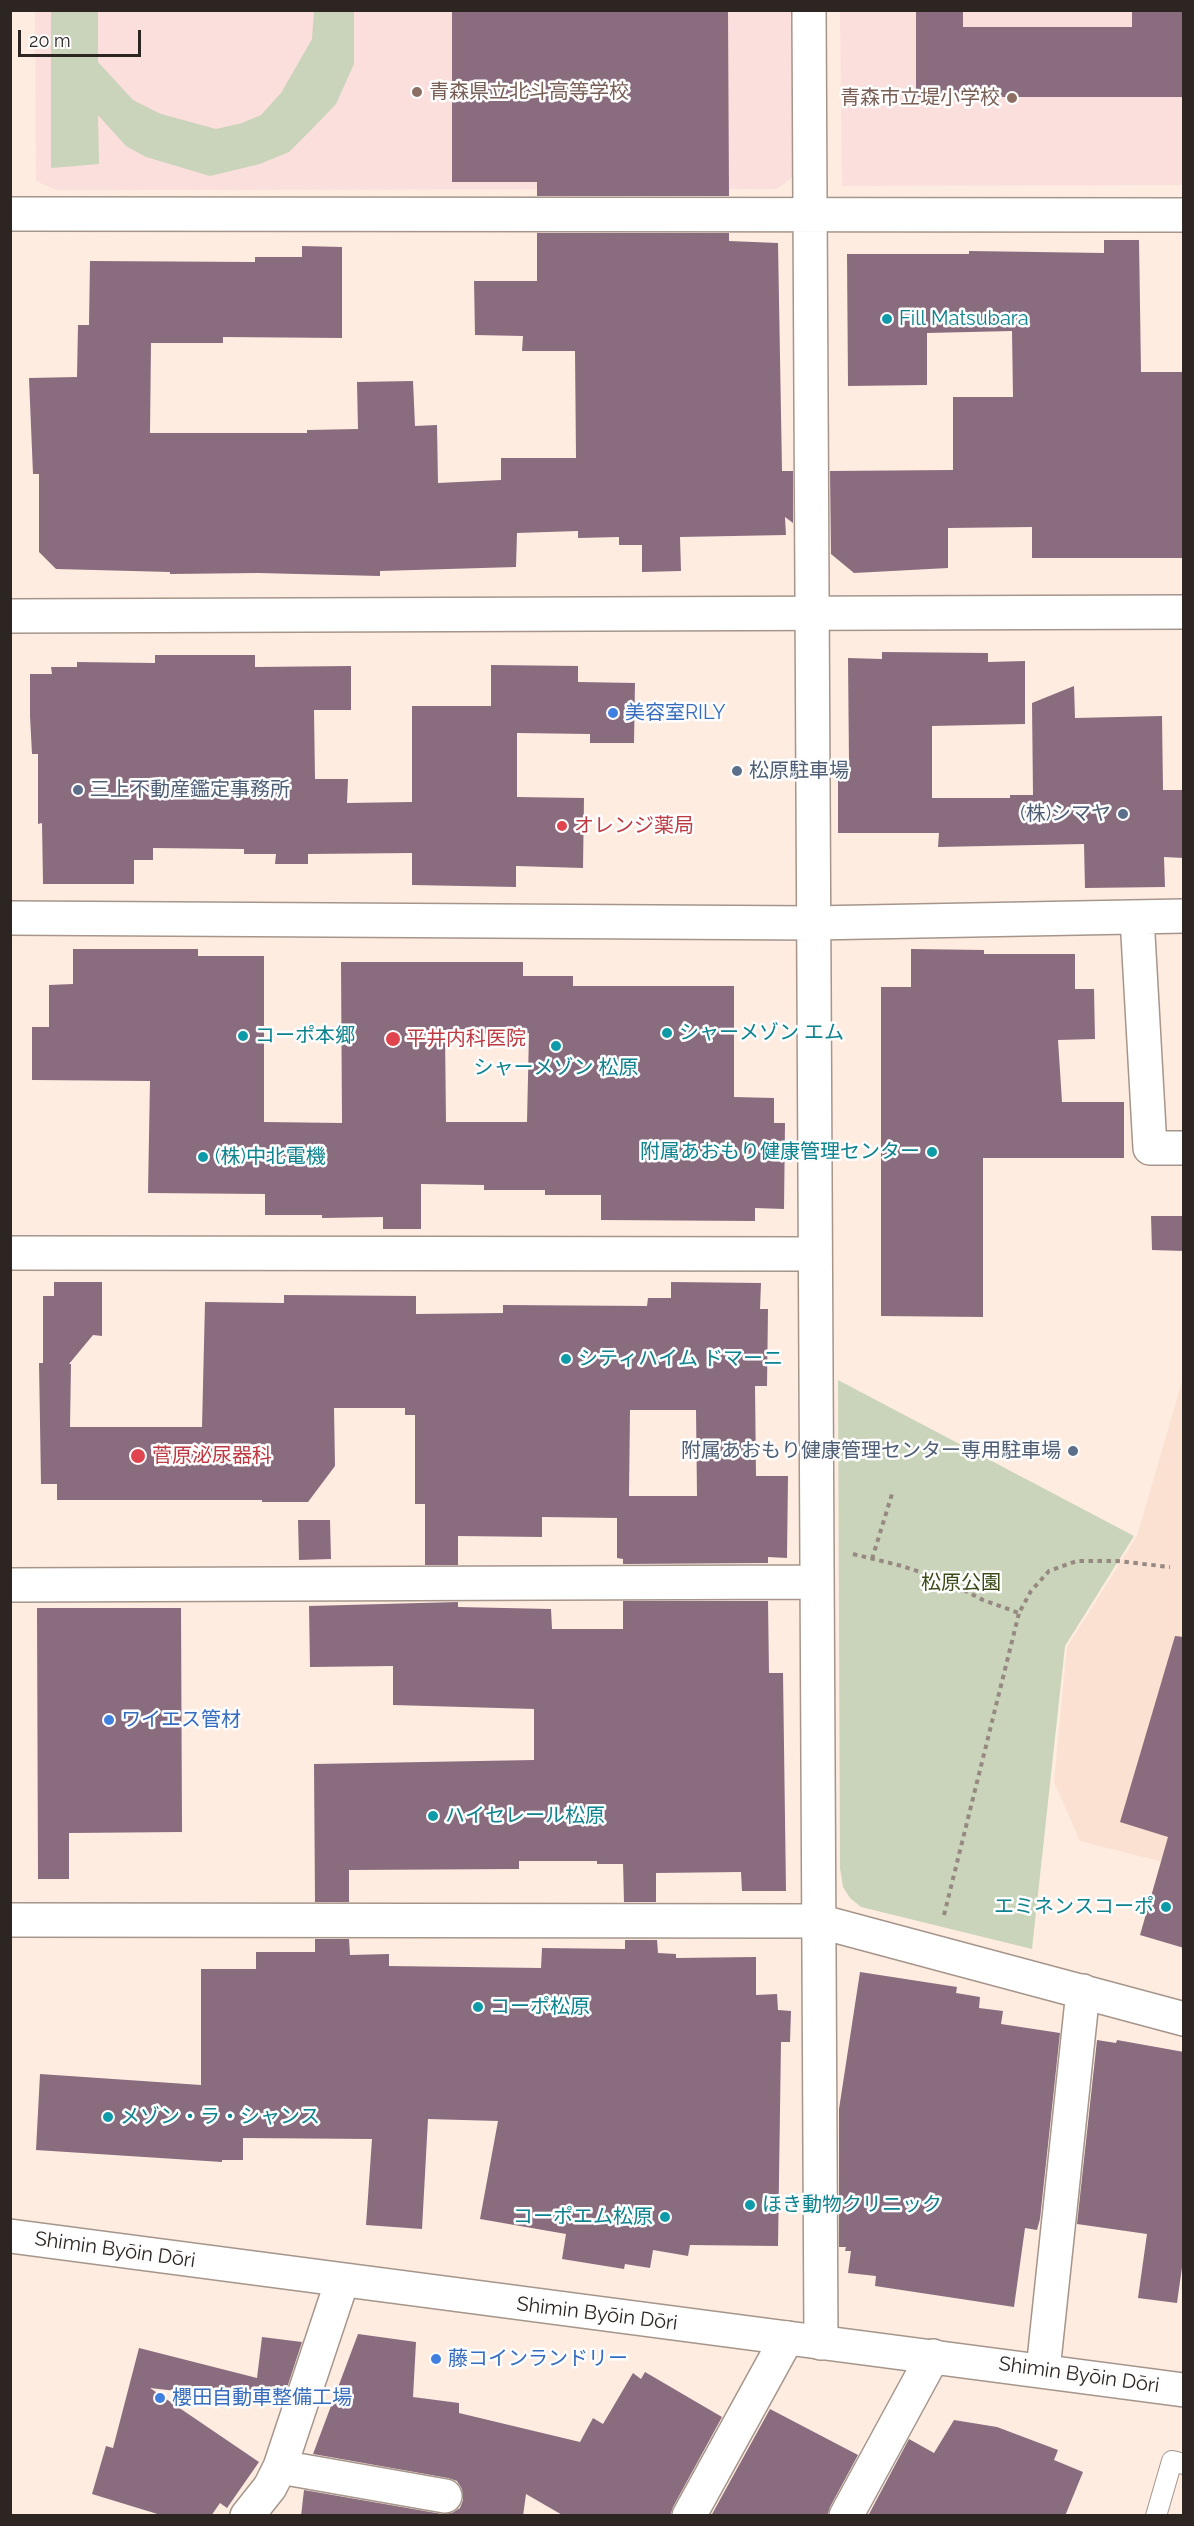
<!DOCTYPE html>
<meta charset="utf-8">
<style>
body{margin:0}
#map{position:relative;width:1194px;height:2526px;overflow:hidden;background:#feece1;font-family:Raleway,sans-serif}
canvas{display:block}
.frame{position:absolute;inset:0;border:12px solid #2c2521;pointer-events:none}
.scale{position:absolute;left:18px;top:30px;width:123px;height:27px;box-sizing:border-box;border:3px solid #2c2521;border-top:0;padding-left:8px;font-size:18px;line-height:21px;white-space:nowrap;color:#2c2521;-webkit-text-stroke:4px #fdfdfd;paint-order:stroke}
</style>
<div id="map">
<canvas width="1194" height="2526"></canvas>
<div class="frame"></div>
<div class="scale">20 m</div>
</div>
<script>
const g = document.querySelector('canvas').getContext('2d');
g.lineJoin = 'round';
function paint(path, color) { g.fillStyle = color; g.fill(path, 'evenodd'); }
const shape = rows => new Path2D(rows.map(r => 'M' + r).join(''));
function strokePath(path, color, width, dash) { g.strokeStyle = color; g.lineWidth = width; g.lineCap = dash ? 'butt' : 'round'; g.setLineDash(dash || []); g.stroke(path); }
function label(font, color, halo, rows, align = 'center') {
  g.font = font + ' Raleway,"Noto Sans JP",sans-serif'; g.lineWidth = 5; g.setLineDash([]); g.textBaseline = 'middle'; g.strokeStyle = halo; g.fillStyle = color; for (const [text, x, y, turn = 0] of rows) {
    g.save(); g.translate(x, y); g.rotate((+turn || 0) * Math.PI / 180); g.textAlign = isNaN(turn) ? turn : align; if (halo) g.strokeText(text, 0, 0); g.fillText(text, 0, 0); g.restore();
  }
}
paint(shape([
 [1183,1378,1183,1867,1080,1841,1054,1782,1067,1647,1137,1536]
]), '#fae1d1');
paint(shape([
 [35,11,797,11,798,173,777,189,56,190,36,181],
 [840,11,1183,11,1183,185,842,186]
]), '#fadfdd');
paint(shape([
 [51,11,98,11,98,62,133,100,161,114,216,129,242,123,261,115,281,93,312,39,314,11,354,11,354,64,336,104,314,127,289,152,260,164,210,176,146,157,126,146,98,115,99,164,51,168],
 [838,1380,1134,1536,1065,1646,1032,1949,861,1907,850,1898,843,1887,840,1868]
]), '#cad4ba');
paint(shape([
 [916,10,963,10,963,27,1132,27,1132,10,1184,10,1184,97,916,97],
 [728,11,729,196,537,196,537,182,452,182,452,12],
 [537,233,729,233,729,241,778,243,782,471,793,471,793,523,785,517,786,535,680,537,681,571,642,572,642,545,619,545,619,537,578,538,578,531,517,533,516,567,380,571,380,576,258,573,170,574,170,572,56,569,39,552,39,474,33,474,29,378,77,377,78,325,89,325,90,261,255,262,255,257,302,257,302,246,342,247,342,338,223,337,223,343,151,343,150,433,307,433,307,430,358,429,357,382,413,381,415,426,437,425,438,483,501,480,501,458,576,458,575,351,522,351,523,336,475,335,474,281,537,281],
 [1104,240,1139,240,1141,372,1184,372,1184,558,1032,558,1032,527,948,528,948,568,854,573,831,554,830,471,953,470,953,397,1013,397,1012,331,927,333,927,385,848,386,847,254,969,254,969,251,1104,253],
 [882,652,988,653,988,662,1025,661,1025,724,932,726,932,798,1010,798,1010,795,1033,795,1032,703,1074,686,1075,718,1162,716,1163,790,1184,790,1184,858,1164,857,1165,887,1085,888,1084,844,938,847,939,833,838,833,838,763,849,763,848,658,882,659],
 [155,655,255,655,255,667,351,666,351,710,314,710,315,779,348,779,347,803,412,802,412,706,491,706,491,665,578,666,578,682,635,683,634,743,590,743,590,734,517,733,517,797,584,798,583,868,516,866,516,887,412,885,412,853,308,854,308,864,275,864,276,854,244,854,244,849,153,848,153,860,134,860,134,884,43,884,42,823,38,824,38,754,32,754,30,716,30,674,52,674,51,667,77,667,77,662,155,663],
 [73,949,198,949,198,956,264,956,264,1122,342,1123,341,962,523,962,523,976,573,976,573,986,734,986,734,1097,774,1098,774,1123,785,1123,784,1209,755,1208,755,1221,601,1220,601,1195,545,1195,545,1190,484,1190,484,1185,421,1184,421,1229,383,1229,383,1217,322,1218,322,1215,265,1215,265,1194,148,1193,150,1081,32,1080,32,1027,49,1027,49,985,73,984],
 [529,1033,527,1122,446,1122,445,1034],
 [911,949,984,950,984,954,1075,954,1075,989,1094,989,1095,1039,1058,1040,1062,1102,1124,1102,1124,1158,983,1158,983,1317,881,1316,881,987,911,987],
 [1151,1216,1184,1216,1184,1251,1152,1250],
 [54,1282,102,1282,102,1336,93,1335,69,1364,71,1364,70,1427,202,1427,205,1302,284,1303,284,1295,416,1296,416,1314,503,1313,503,1305,647,1306,648,1298,671,1298,671,1282,761,1283,760,1309,768,1309,767,1386,755,1386,756,1476,788,1476,787,1558,768,1557,768,1563,623,1564,623,1559,617,1558,617,1518,542,1517,542,1537,458,1536,458,1565,425,1565,425,1504,415,1504,415,1415,405,1415,405,1408,334,1408,335,1466,308,1502,262,1502,262,1500,57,1500,57,1484,41,1484,39,1363,43,1363,43,1296,54,1296],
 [630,1410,696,1410,697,1496,629,1496],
 [298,1520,330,1520,331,1559,299,1560],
 [623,1601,768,1601,769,1673,783,1673,786,1891,742,1891,741,1872,656,1873,656,1902,624,1902,623,1864,597,1864,597,1861,519,1861,519,1869,349,1870,349,1902,315,1902,314,1764,534,1760,534,1709,393,1705,393,1666,310,1667,309,1606,458,1602,458,1607,551,1609,552,1629,623,1629],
 [37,1608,181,1608,182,1832,69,1833,69,1879,38,1879],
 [1175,1636,1184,1637,1184,1948,1140,1935,1168,1837,1120,1822],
 [315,1939,349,1939,350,1955,389,1954,389,1966,541,1968,542,1948,625,1949,625,1940,657,1940,658,1953,676,1954,676,1958,756,1957,756,1995,777,1994,778,2010,791,2011,790,2042,781,2042,778,2246,690,2245,688,2256,653,2250,650,2268,625,2264,624,2269,562,2259,566,2234,480,2219,498,2121,428,2119,422,2229,366,2225,372,2139,243,2138,243,2160,222,2160,222,2162,36,2150,40,2074,201,2085,201,1969,256,1969,256,1952,315,1952],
 [860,1972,957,1987,956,1993,980,1997,979,2008,1003,2011,1001,2024,1060,2033,1040,2219,1037,2230,1025,2228,1014,2307,875,2286,876,2276,848,2273,851,2251,845,2251,846,2247,839,2247,839,2109],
 [1097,2040,1116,2043,1117,2040,1184,2052,1184,2253,1177,2303,1138,2298,1147,2234,1077,2224],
 [358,2334,416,2342,413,2397,459,2403,459,2413,580,2442,593,2418,603,2424,633,2373,641,2379,645,2372,722,2417,673,2507,670,2516,564,2516,526,2494,523,2516,301,2516,304,2490,442,2514,452,2513,460,2508,463,2500,462,2489,457,2481,448,2478,313,2454],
 [262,2337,302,2342,282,2403,150,2388,259,2462,227,2508,220,2503,211,2516,164,2516,92,2494,106,2446,113,2448,139,2348,257,2378],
 [770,2409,858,2455,830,2507,827,2516,711,2516],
 [954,2420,997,2427,1058,2450,1054,2460,1083,2472,1065,2516,868,2516,909,2439,934,2453]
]), '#8a6c7f');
const lane = shape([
 [1156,2516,1172,2461,1184,2464]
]);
const street = shape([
 [809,10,821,2343],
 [10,214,1184,215],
 [1137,917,1150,1148,1184,1148],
 [10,918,813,923,1184,916],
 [10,1253,814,1254],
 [10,1585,816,1582],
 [10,1920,818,1921,1184,2019],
 [1043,2370,1083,1991],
 [280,2467,445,2496],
 [247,2516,270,2487,280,2467,342,2281],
 [689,2516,787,2338],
 [846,2516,933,2356]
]);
const secondary = shape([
 [10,616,1184,612],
 [10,2236,1184,2390]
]);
strokePath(lane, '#a5958b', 22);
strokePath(street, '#a5958b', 36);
strokePath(secondary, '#a5958b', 36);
strokePath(shape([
 [853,1554,902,1566,944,1580,983,1600,1019,1613,1031,1591,1049,1571,1077,1561,1117,1561,1170,1567],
 [872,1559,892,1494],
 [944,1915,1019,1613]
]), '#968982', 4, [4.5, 4.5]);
strokePath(lane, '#fff', 20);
strokePath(street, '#fff', 33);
strokePath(secondary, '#fff', 33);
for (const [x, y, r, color] of [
 [417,92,6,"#8d6e63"],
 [1012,98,6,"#8d6e63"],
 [887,319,6,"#0f9aa8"],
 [613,713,6,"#3f7fe0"],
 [737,771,6,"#5c6f8a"],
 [78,790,6,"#5c6f8a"],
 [1123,814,6,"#5c6f8a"],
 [562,826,6,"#e0444e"],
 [667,1033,6,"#0f9aa8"],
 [243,1036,6,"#0f9aa8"],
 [393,1039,8,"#e0444e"],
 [556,1046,6,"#0f9aa8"],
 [932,1152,6,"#0f9aa8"],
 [203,1157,6,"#0f9aa8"],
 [566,1359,6,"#0f9aa8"],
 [1073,1451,6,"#5c6f8a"],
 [138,1456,8,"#e0444e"],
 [109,1720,6,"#3f7fe0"],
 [433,1816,6,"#0f9aa8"],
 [1166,1907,6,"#0f9aa8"],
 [478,2007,6,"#0f9aa8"],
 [108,2117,6,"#0f9aa8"],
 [750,2205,6,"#0f9aa8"],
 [665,2217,6,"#0f9aa8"],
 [436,2359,6,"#3f7fe0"],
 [160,2398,6,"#3f7fe0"]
]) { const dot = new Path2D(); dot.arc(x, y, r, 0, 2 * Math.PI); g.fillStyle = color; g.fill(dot); strokePath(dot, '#fdfdfd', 2); }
label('20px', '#785e54', '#fdfdfd', [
 ["青森県立北斗高等学校",429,92],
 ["青森市立堤小学校",1000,98,"right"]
], 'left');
label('20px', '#0d838f', '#fdfdfd', [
 ["Fill Matsubara",899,319],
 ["シャーメゾン エム",679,1033],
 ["コーポ本郷",255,1036],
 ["シャーメゾン 松原",556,1068,"center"],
 ["附属あおもり健康管理センター",920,1152,"right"],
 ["(株)中北電機",215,1157],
 ["シティハイム ドマーニ",578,1359],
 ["ハイセレール松原",445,1816],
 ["エミネンスコーポ",1154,1907,"right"],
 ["コーポ松原",490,2007],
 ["メゾン・ラ・シャンス",120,2117],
 ["ほき動物クリニック",762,2205],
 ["コーポエム松原",653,2217,"right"]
], 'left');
label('20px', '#366cbe', '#fdfdfd', [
 ["美容室RILY",625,713],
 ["ワイエス管材",121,1720],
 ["藤コインランドリー",448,2359],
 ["櫻田自動車整備工場",172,2398]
], 'left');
label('20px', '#4e5e75', '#fdfdfd', [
 ["松原駐車場",749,771],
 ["三上不動産鑑定事務所",90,790],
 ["(株)シマヤ",1111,814,"right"],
 ["附属あおもり健康管理センター専用駐車場",1061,1451,"right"]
], 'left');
label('20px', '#be3a42', '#fdfdfd', [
 ["オレンジ薬局",574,826],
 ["平井内科医院",406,1039],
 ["菅原泌尿器科",152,1456]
], 'left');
label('20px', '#3a4a17', '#fdfdfd', [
 ["松原公園",961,1583]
]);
label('20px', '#2c2521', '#fdfdfd', [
 ["Shimin Byōin Dōri",115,2250,8],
 ["Shimin Byōin Dōri",597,2314,7],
 ["Shimin Byōin Dōri",1079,2375,8]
]);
</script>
